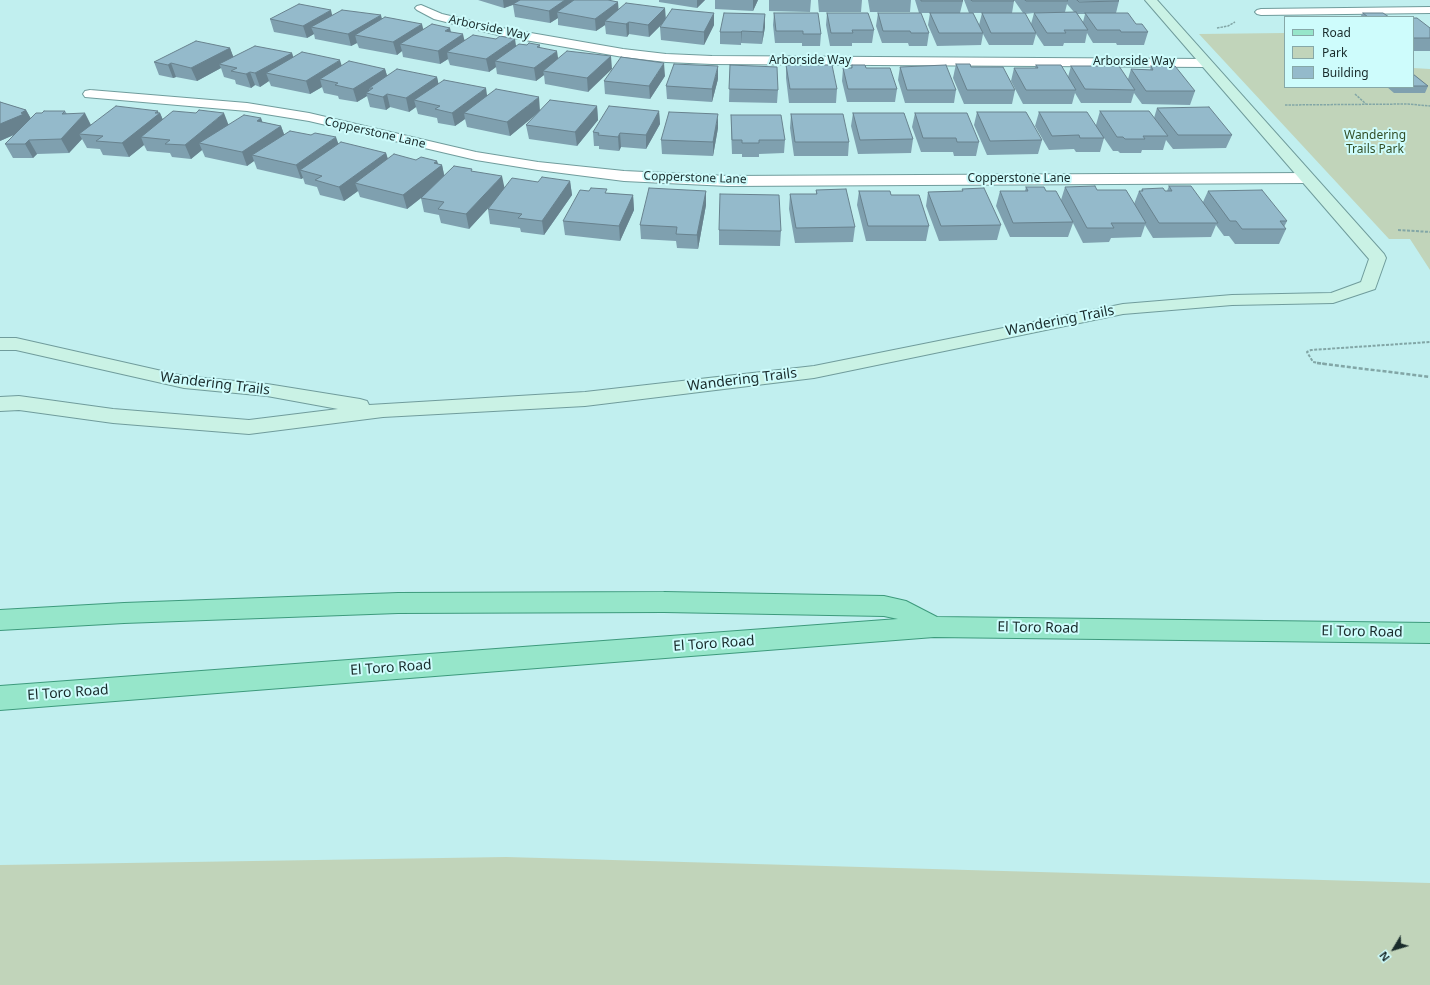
<!DOCTYPE html>
<style>
body{margin:0}
#map{position:relative;width:1430px;height:985px;overflow:hidden;background:#c1efef;font-family:"Noto Sans",sans-serif}
canvas{display:block}
.legend{position:absolute;left:1284px;top:16px;width:130px;height:72px;box-sizing:border-box;background:#cefcfc;border:1px solid #86a8a8;margin:0;padding:5px 7px;list-style:none;font-size:12px;color:#192b2b}
.legend li{display:flex;align-items:center;gap:8px;height:20px}
.legend b{width:20px;border:1px solid #86a8a8}
.north{position:absolute;left:1374px;top:929px;width:40px;height:40px;-webkit-text-stroke:3px #cefcfc;paint-order:stroke;rotate:232deg;font-size:11px;font-weight:700;line-height:16px;text-align:center;color:#192b2b}
.north::after{content:'';display:block;margin:auto;width:14px;height:18px;background:#192b2b;clip-path:polygon(50% 0,100% 100%,50% 72%,0 100%)}
</style>
<div id="map">
<canvas width="1430" height="985"></canvas>
<ul class="legend">
<li><b style="height:5px;background:#96e6ca"></b>Road</li>
<li><b style="height:11px;background:#c1d4ba"></b>Park</li>
<li><b style="height:11px;background:#94bacb"></b>Building</li>
</ul>
<div class="north">N</div>
</div>
<script>
const g = document.querySelector('canvas').getContext('2d');
g.lineJoin = 'round';
function paint(path, color) { g.fillStyle = color; g.fill(path, 'evenodd'); }
const shape = rows => new Path2D(rows.map(r => 'M' + r).join(''));
function strokePath(path, color, width, dash) { g.strokeStyle = color; g.lineWidth = width; g.lineCap = dash ? 'butt' : 'round'; g.setLineDash(dash || []); g.stroke(path); }
function label(font, color, halo, rows, align = 'center') {
  g.font = font + ' "Noto Sans",sans-serif'; g.lineWidth = 4; g.setLineDash([]); g.textBaseline = 'middle'; g.strokeStyle = halo; g.fillStyle = color; for (const [text, x, y, turn = 0] of rows) {
    g.save(); g.translate(x, y); g.rotate((+turn || 0) * Math.PI / 180); g.textAlign = isNaN(turn) ? turn : align; if (halo) g.strokeText(text, 0, 0); g.fillText(text, 0, 0); g.restore();
  }
}
paint(shape([
 [1285,33,1285,87,1413,87,1413,68,1430,69,1430,270,1410,239,1389,239,1199,34],
 [506,857,1430,883,1430,985,0,985,0,865]
]), '#c1d4ba');
const street = shape([
 [421,5,442,14,502,28,623,49,666,54,712,56,1205,59,1209,60,1211,63,1209,66,1205,67,712,64,666,62,623,57,502,36,434,19,417,10,415,8,417,6,421,5],
 [1430,7,1430,13,1261,15,1257,14,1255,12,1257,10,1261,9,1430,7],
 [90,90,247,103,309,113,476,152,538,162,624,171,728,176,1307,173,1312,175,1315,178,1312,181,1307,183,728,186,624,181,538,170,476,160,309,121,247,111,85,97,83,94,85,91,90,90]
]);
const secondary = shape([
 [1145,0,1157,0,1384,254,1386,258,1375,289,1333,303,1232,305,1123,314,814,378,585,406,383,417,249,434,113,423,19,410,0,411,0,397,19,396,113,409,249,420,338,409,267,396,184,388,16,350,0,350,0,338,16,338,184,376,267,384,360,399,367,401,369,405,585,392,814,366,1123,304,1232,295,1331,293,1361,282,1369,259,1145,0]
]);
const primary = shape([
 [664,592,884,596,906,601,937,617,1430,623,1430,643,934,637,0,710,0,686,898,619,884,616,664,612,398,613,124,623,0,630,0,610,124,603,398,593,664,592]
]);
strokePath(street, '#709c9c', 2);
strokePath(secondary, '#709c9c', 2);
strokePath(primary, '#3d9a7c', 2);
strokePath(shape([
 [1217,28,1228,26,1235,22],
 [1355,94,1366,104],
 [1285,105,1408,104,1430,106]
]), '#82a6a6', 1.5, [2.5, 1]);
strokePath(shape([
 [1398,230,1430,232],
 [1325,364,1313,362,1307,352,1311,350,1430,342]
]), '#82a6a6', 2, [3, 1.5]);
strokePath(shape([
 [1317,363,1430,377]
]), '#82a6a6', 2.5, [4, 2]);
paint(street, '#fff');
paint(secondary, '#caf2e5');
paint(primary, '#96e6ca');
paint(shape([
 [478,0,608,0,618,2,618,9,665,19,714,13,714,25,704,45,661,40,660,27,664,22,649,37,629,34,627,37,606,34,605,25,596,31,558,25,558,18,550,23,515,17,513,5,504,8],
 [659,0,705,0,697,8,659,2],
 [715,0,758,0,753,11,715,9],
 [769,0,811,0,810,12,769,11],
 [818,0,862,0,861,12,819,12],
 [868,0,911,0,910,12,870,12],
 [915,0,962,0,963,1,960,13,969,13,964,0,1014,0,1014,1,1012,13,1023,13,1014,0,1118,0,1119,1,1116,13,1136,24,1148,32,1144,45,1117,45,1116,43,1093,43,1087,33,1085,43,1064,43,1063,46,1044,46,1036,34,1033,45,989,45,983,34,981,45,937,46,928,25,930,13,919,13],
 [1067,4,1074,12,1065,12],
 [973,13,982,13,979,25],
 [1034,13,1031,24,1025,14],
 [1077,14,1085,14,1083,22],
 [774,13,821,34,820,46,802,46,802,43,775,43,773,25],
 [827,13,874,30,872,43,852,43,852,46,830,46,826,25],
 [878,13,929,33,927,46,909,46,908,43,882,43,876,26],
 [1363,13,1389,17,1360,17],
 [765,14,765,27,762,44,741,43,741,45,720,44,720,32],
 [332,15,382,19,424,29,451,32,465,40,516,46,540,45,540,48,558,59,611,56,588,92,545,84,544,75,536,81,497,74,496,67,489,72,450,65,448,59,440,64,403,57,402,51,397,55,359,48,357,43,351,46,315,39,314,34,307,38,274,32,270,19],
 [1413,18,1430,28,1430,51,1413,51],
 [230,48,233,57,292,53,293,57,342,66,385,69,387,76,437,77,438,84,540,110,597,106,598,120,577,146,529,139,526,125,538,113,510,136,467,127,465,119,455,126,438,123,437,118,418,114,416,107,409,112,390,107,386,110,370,107,367,96,357,102,339,99,338,96,324,93,322,87,310,94,271,86,269,81,260,87,255,85,251,88,236,84,235,80,224,77,221,68,197,81,176,77,173,78,159,75,154,62],
 [956,64,971,67,1015,90,1012,104,964,104,953,78],
 [730,65,778,90,777,103,729,102],
 [786,65,837,89,836,103,789,103,786,78],
 [852,65,866,68,897,89,895,102,847,102,842,81,843,68,851,68],
 [1036,65,1068,77,1071,66,1128,79,1131,69,1150,70,1151,66,1195,91,1190,105,1142,104,1134,93,1131,103,1081,103,1075,93,1072,104,1023,104,1011,81,1014,68,1035,68],
 [900,67,956,90,954,103,905,103,898,80],
 [1413,74,1428,86,1425,93,1394,93,1387,87,1413,87],
 [665,76,650,99,605,94,604,81],
 [718,79,712,102,667,99,666,86],
 [0,102,26,110,31,119,42,113,65,111,67,114,91,125,159,113,160,113,163,120,228,125,261,118,262,122,281,126,284,134,386,153,388,159,437,161,438,164,442,165,444,175,473,171,504,188,538,182,570,181,572,195,544,235,521,232,520,228,490,224,488,209,490,206,469,229,441,223,439,215,424,212,421,198,407,209,360,197,358,191,344,201,320,195,317,187,305,184,303,178,301,179,257,169,254,161,247,166,205,157,202,150,191,159,172,157,170,153,147,151,144,145,129,157,103,155,100,149,87,148,82,139,69,153,37,154,33,158,13,158,5,144,14,135,0,141],
 [1157,108,1232,135,1226,148,1173,149,1166,140,1163,150,1142,150,1141,153,1120,153,1118,151,1113,151,1104,138,1100,152,1076,152,1074,149,1049,150,1035,126,1039,112,1096,125,1100,111,1154,118],
 [659,111,660,124,646,149,621,147,619,151,599,149,599,146,594,146,593,132],
 [977,112,1042,140,1038,154,987,155,974,125],
 [853,113,913,139,911,153,858,154,851,126],
 [915,113,979,142,976,156,954,156,953,152,921,152,912,127],
 [791,114,849,142,848,156,794,156,790,128],
 [731,115,785,140,784,153,759,154,759,157,742,157,742,154,732,154,731,129],
 [718,128,713,156,662,154,661,140],
 [1169,186,1203,202,1208,191,1287,221,1284,227,1286,229,1279,244,1235,244,1229,236,1224,236,1216,225,1211,237,1153,238,1145,225,1141,237,1111,238,1109,242,1083,243,1073,223,1068,237,1010,237,996,206,1000,191,1025,191,1026,187,1061,200,1065,187,1097,190,1134,204,1139,191,1141,191,1142,189,1167,191],
 [962,189,1001,225,997,240,939,241,926,206,928,192,962,191],
 [816,190,855,227,853,242,795,243,789,209,790,194,816,194],
 [706,191,706,205,698,249,677,248,676,241,641,239,640,225],
 [859,191,891,195,929,226,926,241,866,241,857,205],
 [607,193,633,195,634,210,620,241,565,235,563,221],
 [719,230,781,231,780,246,719,245]
]), '#7fa0af');
paint(shape([
 [503,0,526,0,504,8],
 [565,0,574,0,557,12,558,18,550,23,549,11],
 [697,0,705,0,697,8],
 [753,0,758,0,753,11],
 [618,2,619,14,605,21,605,25,596,31,595,19],
 [665,8,666,20,649,37,648,25],
 [331,10,334,23,311,27,314,34,307,38,303,26],
 [714,13,714,25,704,45,704,32],
 [765,14,765,27,762,44,763,32],
 [381,15,384,27,355,35,357,43,351,46,348,34],
 [629,22,629,34,627,37,626,24],
 [422,24,425,36,400,44,402,51,397,55,393,42],
 [450,28,453,40,445,31],
 [742,31,741,43,741,45,741,32],
 [463,34,466,47,447,52,448,59,440,64,438,51],
 [515,39,517,52,495,61,496,67,489,72,486,59],
 [230,48,235,61,219,64,221,68,197,81,191,68],
 [557,51,559,64,543,71,544,75,536,81,534,68],
 [292,53,296,66,266,73,269,81,260,87,255,73],
 [611,56,612,69,588,92,587,78],
 [340,60,344,73,320,79,322,87,310,94,306,81],
 [171,63,176,77,173,78,168,65],
 [664,63,665,76,650,99,649,86],
 [718,66,718,79,712,102,712,89],
 [385,69,389,82,373,88,369,88,370,94,366,93,367,96,357,102,353,89],
 [250,72,255,85,251,88,246,74],
 [437,77,440,90,414,100,416,107,409,112,406,98],
 [486,88,488,102,464,113,465,119,455,126,452,113],
 [387,94,390,107,386,110,383,97],
 [539,97,540,111,510,136,507,122],
 [597,106,598,120,577,146,575,132],
 [26,110,34,124,31,127,0,141,0,124,21,113],
 [158,111,159,114,160,113,166,127,141,137,144,145,129,157,122,143],
 [659,111,660,124,646,149,646,135],
 [85,113,92,127,79,134,82,139,69,153,61,139],
 [224,113,229,126,199,143,202,150,191,159,185,145],
 [718,114,718,128,713,156,713,142],
 [261,118,266,132,257,121],
 [281,126,286,140,252,155,254,161,247,166,242,152],
 [620,133,621,147,619,151,618,137],
 [336,137,341,151,300,170,303,178,301,179,296,165],
 [29,140,37,154,33,158,25,144],
 [386,153,390,167,355,183,358,191,344,201,339,187],
 [437,161,439,167,442,165,445,179,407,209,403,195],
 [502,176,505,190,469,229,466,214],
 [570,181,572,195,544,235,542,221],
 [706,191,706,205,698,249,697,235],
 [633,195,634,210,620,241,619,226]
]), '#68828e');
const building = shape([
 [520,0,565,0,549,11,513,4,520,0],
 [574,0,608,0,618,2,595,19,557,12,574,0],
 [921,0,962,0,963,1,921,1,921,0],
 [971,0,1014,0,1014,1,972,1,971,0],
 [1025,0,1067,0,1068,1,1026,1,1025,0],
 [1077,0,1118,0,1119,1,1079,2,1077,0],
 [626,3,665,8,648,25,629,22,626,24,605,21,626,3],
 [299,4,331,10,303,26,270,19,299,4],
 [672,9,714,13,704,32,660,27,672,9],
 [342,10,381,15,348,34,311,27,342,10],
 [1076,12,1088,30,1064,30,1066,33,1047,33,1034,13,1076,12],
 [724,13,765,14,763,32,742,31,741,32,720,32,724,13],
 [774,13,818,13,821,34,803,34,803,31,776,31,774,13],
 [827,13,868,13,874,30,852,30,853,33,831,33,827,13],
 [878,13,921,13,929,33,911,33,910,31,883,31,878,13],
 [930,13,973,13,983,33,939,33,930,13],
 [982,13,1025,13,1036,33,991,33,982,13],
 [1085,13,1128,13,1136,24,1142,24,1148,32,1121,32,1120,30,1097,30,1085,13],
 [1363,13,1383,13,1389,17,1368,17,1363,13],
 [385,17,422,24,393,42,355,35,385,17],
 [1413,18,1417,18,1430,28,1430,38,1413,38,1413,18],
 [432,24,450,28,445,31,463,34,438,51,400,44,432,24],
 [473,35,496,39,500,36,515,39,486,59,447,52,473,35],
 [196,41,230,48,191,68,171,63,168,65,154,62,196,41],
 [529,43,540,45,537,47,557,51,534,68,495,61,519,44,527,45,529,43],
 [255,46,292,53,255,73,250,72,246,74,231,71,237,68,219,64,255,46],
 [567,51,611,56,587,78,543,71,567,51],
 [302,52,340,60,306,81,266,73,302,52],
 [621,57,664,63,649,86,604,81,621,57],
 [349,61,385,69,353,89,335,85,338,83,320,79,349,61],
 [674,64,718,66,712,89,666,86,674,64],
 [956,64,970,64,971,67,1003,67,1015,90,967,90,956,64],
 [730,65,777,67,778,90,729,89,730,65],
 [786,65,832,65,837,89,790,89,786,65],
 [852,65,865,65,866,68,890,68,897,89,848,89,843,68,852,68,852,65],
 [946,65,956,90,907,90,900,67,946,65],
 [1036,65,1061,65,1076,90,1026,90,1014,68,1038,68,1036,65],
 [1071,66,1119,66,1135,90,1085,89,1071,66],
 [1151,66,1175,66,1195,91,1146,91,1131,69,1153,70,1151,66],
 [397,69,437,77,406,98,387,94,383,97,366,93,373,88,369,88,397,69],
 [1413,74,1428,86,1413,86,1413,74],
 [444,80,486,88,452,113,435,109,440,106,414,100,444,80],
 [496,89,539,97,507,122,464,113,496,89],
 [550,100,597,106,575,132,526,125,550,100],
 [0,102,26,110,21,113,24,114,0,124,0,102],
 [116,106,158,111,155,113,160,113,122,143,96,141,103,136,79,134,116,106],
 [609,106,659,111,646,135,620,133,618,137,598,135,599,133,593,132,609,106],
 [1209,107,1232,135,1178,135,1157,108,1209,107],
 [199,110,224,113,185,145,165,144,170,140,141,137,173,111,196,113,199,110],
 [44,111,65,111,62,114,85,113,61,139,29,140,25,144,5,144,36,113,42,113,44,111],
 [1100,111,1149,111,1168,136,1143,136,1145,139,1125,139,1123,137,1117,137,1100,111],
 [669,112,718,114,713,142,661,140,669,112],
 [977,112,1026,112,1042,140,990,141,977,112],
 [1039,112,1087,112,1104,138,1080,138,1079,135,1052,136,1039,112],
 [853,113,904,113,913,139,860,140,853,113],
 [915,113,967,113,979,142,957,142,956,138,923,138,915,113],
 [791,114,843,114,849,142,795,142,791,114],
 [244,115,261,118,257,121,281,126,242,152,199,143,244,115],
 [731,115,781,115,785,140,759,140,759,143,742,143,742,140,732,140,731,115],
 [290,131,311,135,315,133,336,137,296,165,252,155,290,131],
 [341,142,386,153,339,187,315,180,322,176,300,170,341,142],
 [394,154,416,160,421,157,437,161,434,163,442,165,403,195,355,183,394,154],
 [454,166,472,169,471,171,502,176,466,214,438,209,444,202,421,198,454,166],
 [542,177,570,181,542,221,518,218,522,214,488,209,512,178,538,182,542,177],
 [1095,186,1097,190,1126,190,1146,223,1111,223,1114,228,1087,228,1065,187,1095,186],
 [1169,186,1191,186,1218,223,1159,223,1139,191,1143,191,1142,189,1163,188,1165,191,1172,191,1169,186],
 [1026,187,1044,187,1046,191,1056,191,1073,222,1013,223,1000,191,1028,191,1026,187],
 [591,188,607,189,605,193,633,195,619,226,563,221,580,190,589,191,591,188],
 [649,188,706,191,697,235,676,234,677,227,640,225,649,188],
 [984,188,1001,225,941,226,928,192,963,191,962,189,984,188],
 [846,189,855,227,796,228,790,194,817,194,816,190,846,189],
 [1262,190,1287,221,1280,221,1286,229,1242,229,1236,221,1230,221,1208,191,1262,190],
 [859,191,890,191,891,195,919,195,929,226,868,226,859,191],
 [720,194,779,195,781,231,719,230,720,194]
]);
paint(building, '#94bacb');
strokePath(building, '#68828e', 1);
label('12px', '#192b2b', '#cefcfc', [
 ["Arborside Way",489,28,12],
 ["Arborside Way",810,61],
 ["Arborside Way",1134,62],
 ["Copperstone Lane",375,133,13],
 ["Copperstone Lane",695,178,2],
 ["Copperstone Lane",1019,179]
]);
label('12px', '#314d25', '#cefcfc', [
 ["Wandering",1375,136],
 ["Trails Park",1375,150]
]);
label('14px', '#192b2b', '#cefcfc', [
 ["Wandering Trails",1060,321,-11],
 ["Wandering Trails",742,380,-7],
 ["Wandering Trails",215,384,7],
 ["El Toro Road",1038,628,1],
 ["El Toro Road",1362,632,1],
 ["El Toro Road",714,644,-4],
 ["El Toro Road",391,668,-4],
 ["El Toro Road",68,693,-4]
]);
</script>
